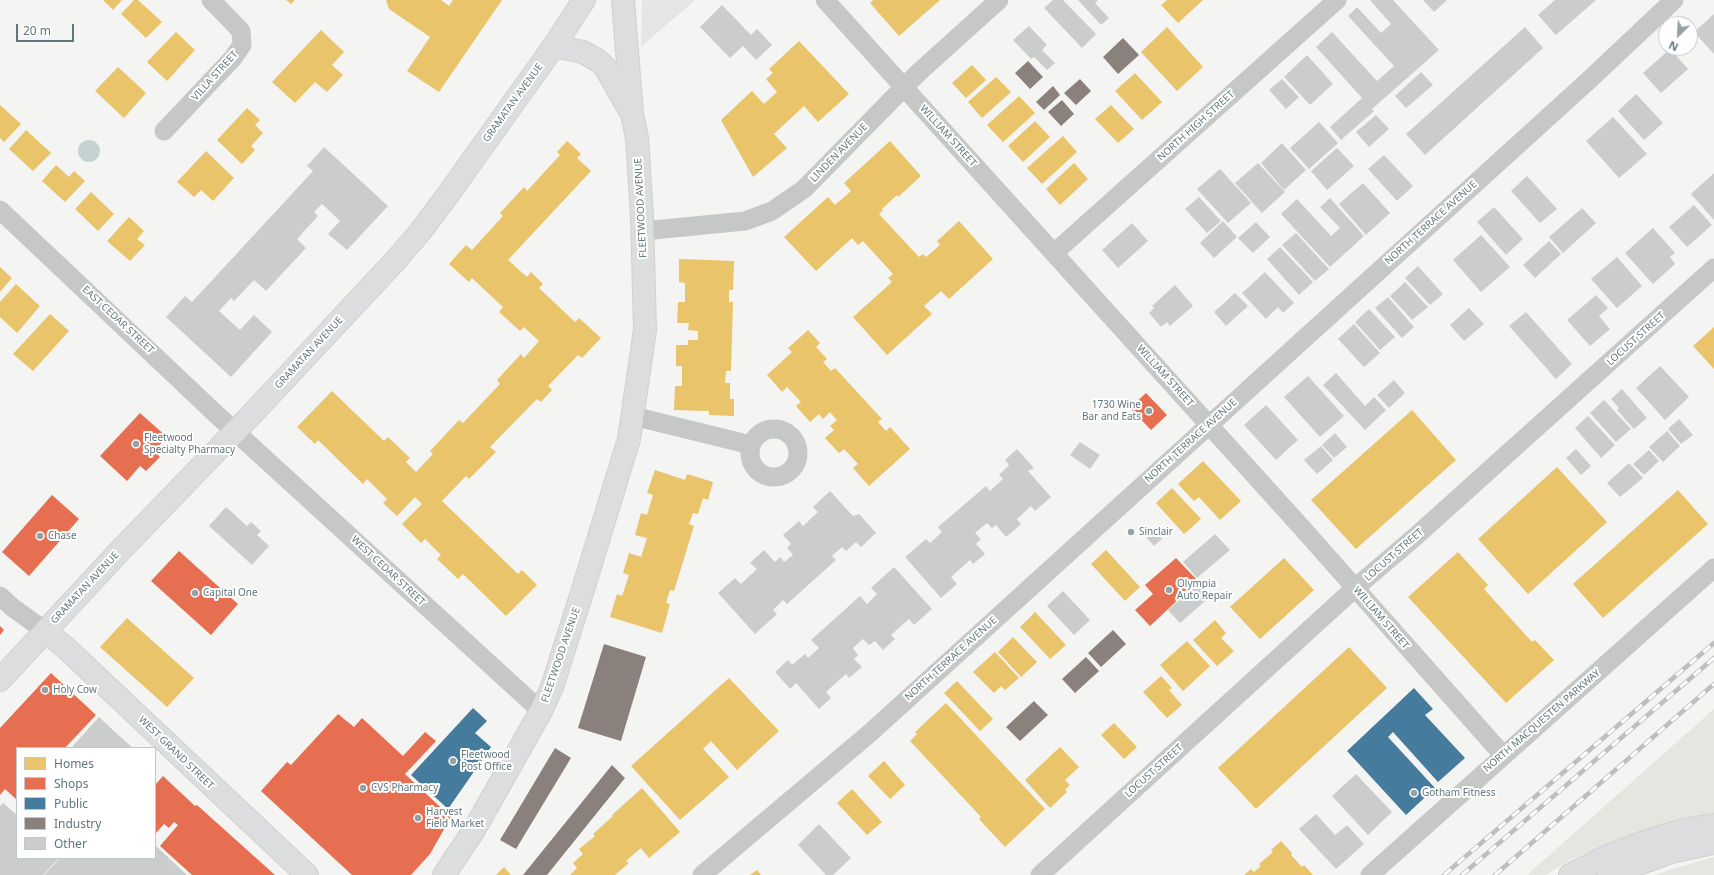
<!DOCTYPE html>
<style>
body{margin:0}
#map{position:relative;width:1714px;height:875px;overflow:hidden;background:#f4f4f2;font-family:"Noto Sans",sans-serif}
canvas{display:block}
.legend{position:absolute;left:16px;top:747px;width:140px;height:112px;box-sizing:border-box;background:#fff;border:1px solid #bfc8cb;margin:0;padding:5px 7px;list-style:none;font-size:12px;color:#60767d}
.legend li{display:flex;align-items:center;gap:8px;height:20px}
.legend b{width:20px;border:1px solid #bfc8cb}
.north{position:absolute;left:1658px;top:16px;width:40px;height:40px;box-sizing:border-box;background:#fff;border:1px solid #bfc8cb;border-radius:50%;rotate:204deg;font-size:11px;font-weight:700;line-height:16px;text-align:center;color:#60767d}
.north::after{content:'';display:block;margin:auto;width:14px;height:18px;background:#94a2a6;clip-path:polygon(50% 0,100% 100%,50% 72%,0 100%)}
.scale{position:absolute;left:16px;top:24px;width:58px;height:18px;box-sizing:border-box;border:2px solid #60767d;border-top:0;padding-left:5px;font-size:12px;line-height:14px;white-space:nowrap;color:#60767d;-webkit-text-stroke:3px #fff;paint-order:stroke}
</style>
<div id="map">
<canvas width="1714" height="875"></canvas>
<ul class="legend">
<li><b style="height:11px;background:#e9c46a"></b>Homes</li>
<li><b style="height:11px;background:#e76f51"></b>Shops</li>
<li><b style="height:11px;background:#457b9d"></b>Public</li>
<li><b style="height:11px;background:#8a817c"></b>Industry</li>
<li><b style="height:11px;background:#cbcdcd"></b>Other</li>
</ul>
<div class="north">N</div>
<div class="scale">20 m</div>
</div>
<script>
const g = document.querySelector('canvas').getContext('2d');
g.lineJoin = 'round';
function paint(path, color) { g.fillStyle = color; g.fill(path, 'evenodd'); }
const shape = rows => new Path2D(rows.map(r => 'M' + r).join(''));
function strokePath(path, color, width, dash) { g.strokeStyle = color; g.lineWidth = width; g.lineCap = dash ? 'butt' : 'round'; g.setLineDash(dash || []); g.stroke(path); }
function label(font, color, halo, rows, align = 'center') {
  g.font = font + ' "Noto Sans",sans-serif'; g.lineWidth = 4; g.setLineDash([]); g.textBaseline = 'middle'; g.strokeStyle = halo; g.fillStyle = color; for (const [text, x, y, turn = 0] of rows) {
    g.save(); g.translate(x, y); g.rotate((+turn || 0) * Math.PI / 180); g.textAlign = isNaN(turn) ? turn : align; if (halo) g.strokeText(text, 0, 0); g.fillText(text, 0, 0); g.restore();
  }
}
paint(shape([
 [642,0,695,0,641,47]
]), '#e4e5e4');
paint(shape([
 [1714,709,1714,814,1691,817,1640,832,1572,859,1545,875,1527,875],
 [1714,857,1714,875,1656,875,1669,870]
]), '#e4e6e0');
paint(shape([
 '78 151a11 11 0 1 1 22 0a11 11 0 1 1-22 0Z'
]), '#c5d2d2');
paint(shape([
 [103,0,122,0,113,10],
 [134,0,138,0,162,22,146,38,121,14],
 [286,0,295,0,291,4],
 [386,0,441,0,449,6,453,0,502,0,439,92,407,71,430,37,389,9],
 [873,0,940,0,899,36,870,3],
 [1167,0,1203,0,1178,23,1161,5],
 [1167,27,1203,67,1177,91,1141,52],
 [321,30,344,52,332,65,343,75,327,92,315,82,295,103,272,82],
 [176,32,195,50,167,81,147,62],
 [799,41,849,94,818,122,804,106,774,134,787,148,753,177,721,120,752,91,764,104,777,92,766,79,773,73,769,69],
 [972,65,986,80,966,98,952,83],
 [118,67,146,93,124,118,95,91],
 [1135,73,1162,102,1142,120,1115,91],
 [996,77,1011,92,982,118,968,102],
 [1019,96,1035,113,1003,142,987,125],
 [0,105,21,124,4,142,0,138],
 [1111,105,1134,129,1118,143,1095,119],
 [247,108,260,120,255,125,263,133,251,146,255,150,242,164,217,140],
 [1035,121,1050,137,1023,162,1008,146],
 [26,130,51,153,33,171,9,149],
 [1063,136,1077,152,1042,184,1027,168],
 [567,141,581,154,577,158,591,171,508,260,527,277,531,272,543,284,539,288,575,322,579,318,601,338,582,358,578,355,548,386,552,390,541,402,537,399,490,447,496,452,469,479,466,476,442,501,518,574,522,570,537,585,506,616,463,574,458,579,437,559,441,555,425,539,421,543,402,524,422,504,415,497,397,516,383,503,387,499,367,479,363,484,318,440,315,444,297,427,332,391,384,441,388,437,410,458,406,462,416,472,433,454,430,451,459,420,463,423,500,384,497,380,521,354,524,358,539,341,524,327,520,331,499,312,503,307,472,278,469,282,449,264,466,245,472,250,503,216,500,213,524,187,527,191,560,155,557,152],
 [890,141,921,176,898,197,897,195,882,209,883,210,879,214,919,257,923,254,926,257,940,245,937,241,959,221,993,259,949,299,941,291,924,306,932,314,887,355,853,317,892,282,888,278,893,274,863,241,858,245,852,238,816,271,784,237,828,197,835,205,851,191,844,183],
 [206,151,234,178,213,201,201,190,194,197,177,182],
 [1074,163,1088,179,1060,205,1046,189],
 [56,165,69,177,74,171,85,181,65,202,42,181],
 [91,192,114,214,98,231,75,209],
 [129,217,144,231,137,239,145,245,130,261,107,241],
 [679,259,734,261,733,290,729,290,729,302,733,302,731,371,726,371,725,383,730,383,730,399,734,399,734,416,709,415,709,411,674,410,675,386,682,386,682,366,676,366,676,345,688,345,688,340,698,340,698,331,688,330,689,323,677,323,678,302,685,302,685,283,679,282],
 [0,267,12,278,0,292],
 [16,284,40,306,17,333,0,317,0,302],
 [50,314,69,331,33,371,13,354],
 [1714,327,1714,369,1693,346],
 [808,330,820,343,816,347,827,359,823,362,831,371,835,368,882,419,878,422,886,431,890,427,910,449,869,486,853,468,858,464,844,449,839,453,825,438,834,430,830,426,837,420,830,412,823,419,819,414,810,422,796,406,801,402,787,387,782,392,767,375,792,352,788,348],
 [1412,410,1456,460,1356,549,1311,500],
 [1203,461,1241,501,1220,520,1199,497,1194,501,1178,484],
 [1557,467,1607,522,1528,594,1478,539],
 [655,470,685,480,687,474,713,482,708,500,703,498,698,514,693,513,689,524,694,526,674,591,670,590,666,603,670,604,662,633,610,617,617,594,622,596,629,575,623,573,629,553,641,557,647,538,635,535,641,513,647,515,653,495,647,493],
 [1172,488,1201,519,1184,534,1156,503],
 [1678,490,1708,524,1603,618,1573,584],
 [1106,550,1140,587,1125,601,1091,564],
 [1458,552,1488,585,1484,589,1532,642,1535,640,1554,660,1506,703,1408,597],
 [1284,558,1314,590,1260,639,1230,607],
 [1035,612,1066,645,1050,659,1020,627],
 [127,618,194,678,167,707,100,647],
 [1215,620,1226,633,1221,638,1234,651,1217,666,1193,640],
 [1013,637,1037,662,1021,677,998,652],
 [1187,641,1210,666,1183,691,1160,665],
 [1349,647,1387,688,1256,809,1218,768],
 [995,652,1019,678,1005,690,1001,686,994,693,973,672],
 [1161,676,1172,688,1169,690,1182,705,1167,718,1143,692],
 [729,678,779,731,737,770,711,741,703,749,729,777,680,820,631,766],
 [957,681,993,719,980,731,944,693],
 [946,703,1045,809,1005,847,979,819,981,817,910,741,917,734,915,732],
 [1114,723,1137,747,1124,759,1101,735],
 [1060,747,1079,767,1065,780,1070,785,1065,790,1067,792,1050,808,1025,780],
 [884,761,905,785,890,799,868,776],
 [642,788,680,832,649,858,641,848,626,861,629,863,615,875,570,875,577,868,573,863,583,854,579,849,595,836,593,834,613,816,612,815],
 [852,789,882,822,867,835,837,803],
 [1281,841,1292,853,1291,855,1302,867,1304,865,1313,875,1244,875,1251,869,1254,872,1261,866,1259,864,1273,852,1271,850],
 [504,867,511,875,496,875],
 [757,870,761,875,750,875]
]), '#e9c46a');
paint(shape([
 [1146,393,1167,415,1151,430,1130,408],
 [140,413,167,437,154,451,160,457,146,471,140,466,127,481,100,456],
 [52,495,79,519,29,576,2,552],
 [179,551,238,604,211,635,151,581],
 [1176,558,1198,581,1150,626,1135,610,1153,594,1145,585],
 [0,626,4,630,0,635],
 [51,673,96,715,65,748,17,748,17,800,5,789,0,795,0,728],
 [338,714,354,727,362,718,403,756,425,732,436,741,405,774,451,817,430,854,411,875,352,875,261,791,287,762,291,765],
 [163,776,195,806,197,805,275,875,192,875,160,846,178,825,174,822,169,828,164,824,156,833,155,832,155,785]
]), '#e76f51');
paint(shape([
 [1414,688,1433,709,1425,715,1465,758,1438,782,1393,732,1388,737,1435,788,1406,815,1347,751],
 [473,708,487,721,475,733,491,747,448,809,411,775]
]), '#457b9d');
paint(shape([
 [1123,38,1139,55,1118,74,1103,57],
 [1028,61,1043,77,1030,89,1015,73],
 [1080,79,1091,91,1076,105,1064,93],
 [1053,86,1060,95,1044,110,1036,102],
 [1062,100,1074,114,1061,126,1048,112],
 [1113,630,1126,644,1101,667,1088,653],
 [604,644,646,657,621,741,578,728],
 [1086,657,1099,671,1075,693,1062,679],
 [1034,701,1048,715,1020,741,1006,727],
 [555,748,571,758,516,849,500,840],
 [612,765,625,778,547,875,523,875]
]), '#8a817c');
paint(shape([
 [1053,0,1063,0,1096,34,1082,48,1044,8],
 [1078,0,1098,0,1095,3,1109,18,1101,25],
 [1370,0,1393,0,1439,50,1372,109,1374,111,1341,140,1330,127,1362,98,1316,47,1332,32,1377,81,1394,66,1348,16,1357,7,1381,33,1391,24],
 [1423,0,1447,0,1434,12],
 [1555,0,1596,0,1556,35,1538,15],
 [722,5,751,35,757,29,772,45,756,60,743,46,730,58,700,27],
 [1714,14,1714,54,1694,32],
 [1029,26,1047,45,1042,50,1055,63,1047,70,1034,57,1031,59,1013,40],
 [1525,27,1543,48,1425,155,1406,134],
 [1670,49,1688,69,1661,93,1643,73],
 [1307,55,1333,84,1310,105,1284,77],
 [1421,72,1433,85,1406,108,1395,96],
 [1282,79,1299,97,1286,109,1269,90],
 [1636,94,1663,123,1644,140,1618,111],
 [1376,115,1389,129,1369,147,1356,132],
 [1613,117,1647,154,1619,178,1586,141],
 [1319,122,1338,143,1309,169,1290,148],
 [1282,143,1306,170,1284,190,1261,163],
 [324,147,388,206,347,250,328,234,340,221,322,204,314,212,318,216,297,239,306,248,266,291,254,280,234,301,231,298,219,311,240,330,254,315,272,332,231,377,166,317,185,296,192,302,313,171,307,166],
 [1337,148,1354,166,1327,190,1311,171],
 [1384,155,1413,186,1397,201,1368,169],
 [1258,163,1285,192,1262,213,1235,183],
 [1220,169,1251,203,1228,223,1197,189],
 [1714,173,1714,220,1691,194],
 [1527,176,1557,209,1540,223,1511,191],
 [1363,183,1390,213,1366,235,1339,204],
 [1199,197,1221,221,1207,233,1185,209],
 [1330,198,1364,236,1330,267,1281,214,1297,199,1331,236,1340,228,1320,207],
 [1694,205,1712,225,1687,247,1669,227],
 [1494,207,1523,239,1506,255,1477,222],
 [1582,208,1596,223,1563,253,1549,237],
 [1223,221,1237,237,1214,258,1200,243],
 [1256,222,1270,237,1253,253,1238,238],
 [1132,223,1148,241,1118,268,1102,250],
 [1653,228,1675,253,1670,257,1675,264,1653,284,1625,253],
 [1296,233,1329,269,1315,281,1282,245],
 [1481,235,1510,267,1481,292,1453,260],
 [1549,241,1561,254,1535,278,1523,265],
 [1280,247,1313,282,1299,295,1267,259],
 [1617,257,1642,286,1617,308,1591,279],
 [1418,266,1443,294,1430,305,1405,278],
 [1265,272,1294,303,1283,313,1278,307,1266,319,1242,293],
 [1405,282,1428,307,1412,320,1390,296],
 [1175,285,1193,306,1170,326,1167,322,1161,327,1149,313,1154,308,1152,306],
 [1235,293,1248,306,1226,326,1214,312],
 [1596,295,1608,308,1599,316,1610,329,1590,346,1567,320],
 [1388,297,1414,327,1402,338,1375,308],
 [1469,308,1484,324,1464,341,1450,325],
 [1369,309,1395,337,1380,350,1355,322],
 [1526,312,1572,364,1556,379,1509,326],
 [1354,324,1380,353,1364,367,1338,339],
 [1660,366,1689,397,1665,420,1636,388],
 [1336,373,1365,406,1374,397,1386,410,1365,430,1323,385],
 [1308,376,1344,416,1320,437,1284,397],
 [1394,380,1405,393,1389,408,1377,395],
 [1622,389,1647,418,1634,429,1617,410,1619,408,1611,399],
 [1604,400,1631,429,1616,442,1590,413],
 [1266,405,1298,440,1276,460,1244,425],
 [1588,416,1615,445,1601,458,1575,428],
 [1679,419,1693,435,1681,444,1668,429],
 [1667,431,1680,446,1663,462,1649,447],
 [1335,433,1347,447,1334,458,1322,445],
 [1080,442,1100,455,1090,469,1070,455],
 [1321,446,1333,460,1317,474,1304,460],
 [1017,449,1034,468,1028,471,1051,497,1035,511,1031,506,1017,519,1021,524,1006,537,996,525,992,528,987,523,975,533,981,539,976,544,985,554,973,564,970,560,951,577,957,584,941,598,905,557,926,539,930,543,942,532,938,527,986,486,990,491,1003,479,999,475,1009,465,1005,460],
 [1576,449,1591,466,1581,475,1566,458],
 [1649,450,1659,461,1644,475,1633,464],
 [1629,463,1643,478,1620,497,1607,483],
 [830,491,853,516,859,514,876,533,861,547,856,542,846,551,842,547,832,556,836,560,787,604,783,600,773,610,777,614,755,634,718,593,735,578,741,584,757,569,750,563,764,550,775,562,780,557,784,562,793,555,787,548,791,544,783,535,799,521,803,526,818,512,813,507],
 [226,507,247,526,251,522,261,531,257,535,269,546,252,565,209,526],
 [1153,529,1162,539,1154,546,1146,537],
 [1215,534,1230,550,1197,578,1183,562],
 [894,567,932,609,914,625,909,619,891,635,895,639,883,650,875,641,869,645,863,639,853,648,858,655,854,659,862,667,849,678,846,674,826,692,831,698,819,709,796,683,790,689,775,672,788,660,792,665,805,654,808,658,819,648,811,640,860,596,867,604,877,594,871,588],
 [1199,583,1211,596,1180,623,1168,610],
 [1063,591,1090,620,1074,635,1047,606],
 [99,717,115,732,133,748,71,748],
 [1356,774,1392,812,1368,835,1332,796],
 [3,803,17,815,17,858,59,858,43,875,0,875,0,806],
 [1316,814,1335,835,1347,825,1364,844,1336,869,1299,829],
 [819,824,851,858,833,875,826,875,798,845],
 [155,845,187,875,44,875,60,858,155,858]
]), '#cbcdcd');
const secondary = shape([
 [554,46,583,52,597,60,605,67,629,109],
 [45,631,67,649,307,875],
 [0,680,115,556,253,413,396,260,420,232,447,196,554,46,584,0],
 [444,875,474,830,541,711,552,687,585,583,629,439,645,330,642,216,637,138,632,114,623,0]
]);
const highway = shape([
 [1570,875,1606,857,1647,841,1684,830,1714,825],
 [1609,875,1671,852,1714,843]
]);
strokePath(secondary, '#d0d1d0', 24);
strokePath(highway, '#d0d1d1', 24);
strokePath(shape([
 [825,0,1303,529,1503,755],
 [164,131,233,58,242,45,241,31,211,0],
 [0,210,217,415,541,711],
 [643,231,745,221,772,211,804,189,917,74,999,0],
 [1054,253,1337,0],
 [633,416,751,445],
 '750 453a24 24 0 1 1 48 0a24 24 0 1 1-48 0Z',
 [0,596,12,607,45,631],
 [702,875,870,733,1588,81,1674,0],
 [1040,875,1355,588,1416,536,1714,268],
 [1370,875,1714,568]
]), '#c6c8c8', 19);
strokePath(secondary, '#dcddde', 22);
strokePath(highway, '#dcddde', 22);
const rail = shape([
 [1444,875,1714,643],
 [1462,875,1714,658],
 [1495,875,1714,684]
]);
strokePath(rail, '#bdbebf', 4.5);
strokePath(rail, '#fff', 3, [9]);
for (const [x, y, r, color] of [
 [1149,411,4,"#94a2a6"],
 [136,444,4,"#94a2a6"],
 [1131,532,4,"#94a2a6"],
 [40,536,4,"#94a2a6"],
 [1169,590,4,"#94a2a6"],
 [195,593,4,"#94a2a6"],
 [45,690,4,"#94a2a6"],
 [453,761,4,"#94a2a6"],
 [363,788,4,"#94a2a6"],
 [1414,793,4,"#94a2a6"],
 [418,818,4,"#94a2a6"]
]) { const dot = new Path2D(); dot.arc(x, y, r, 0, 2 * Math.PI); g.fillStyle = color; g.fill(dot); strokePath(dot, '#fff', 1.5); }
label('10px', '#60767d', '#fff', [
 ["VILLA STREET",215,76,-48],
 ["GRAMATAN AVENUE",513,103,-54],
 ["NORTH HIGH STREET",1196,126,-42],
 ["WILLIAM STREET",948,136,48],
 ["LINDEN AVENUE",839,153,-46],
 ["FLEETWOOD AVENUE",641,208,-93],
 ["NORTH TERRACE AVENUE",1431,223,-42],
 ["EAST CEDAR STREET",118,320,43],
 ["LOCUST STREET",1636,339,-42],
 ["GRAMATAN AVENUE",309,353,-47],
 ["WILLIAM STREET",1165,376,48],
 ["NORTH TERRACE AVENUE",1191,441,-42],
 ["LOCUST STREET",1394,555,-41],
 ["WEST CEDAR STREET",388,571,43],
 ["GRAMATAN AVENUE",85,588,-47],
 ["WILLIAM STREET",1381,618,49],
 ["FLEETWOOD AVENUE",561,655,-71],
 ["NORTH TERRACE AVENUE",951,659,-42],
 ["NORTH MACQUESTEN PARKWAY",1542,721,-41],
 ["WEST GRAND STREET",176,753,44],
 ["LOCUST STREET",1154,771,-42]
]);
label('10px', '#60767d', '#fff', [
 ["1730 Wine",1141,405,"right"],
 ["Bar and Eats",1141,417,"right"],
 ["Fleetwood",144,438],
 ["Specialty Pharmacy",144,450],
 ["Sinclair",1139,532],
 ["Chase",48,536],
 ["Olympia",1177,584],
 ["Auto Repair",1177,596],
 ["Capital One",203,593],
 ["Holy Cow",53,690],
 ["Fleetwood",461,755],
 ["Post Office",461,767],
 ["CVS Pharmacy",371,788],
 ["Gotham Fitness",1422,793],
 ["Harvest",426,812],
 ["Field Market",426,824]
], 'left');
</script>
